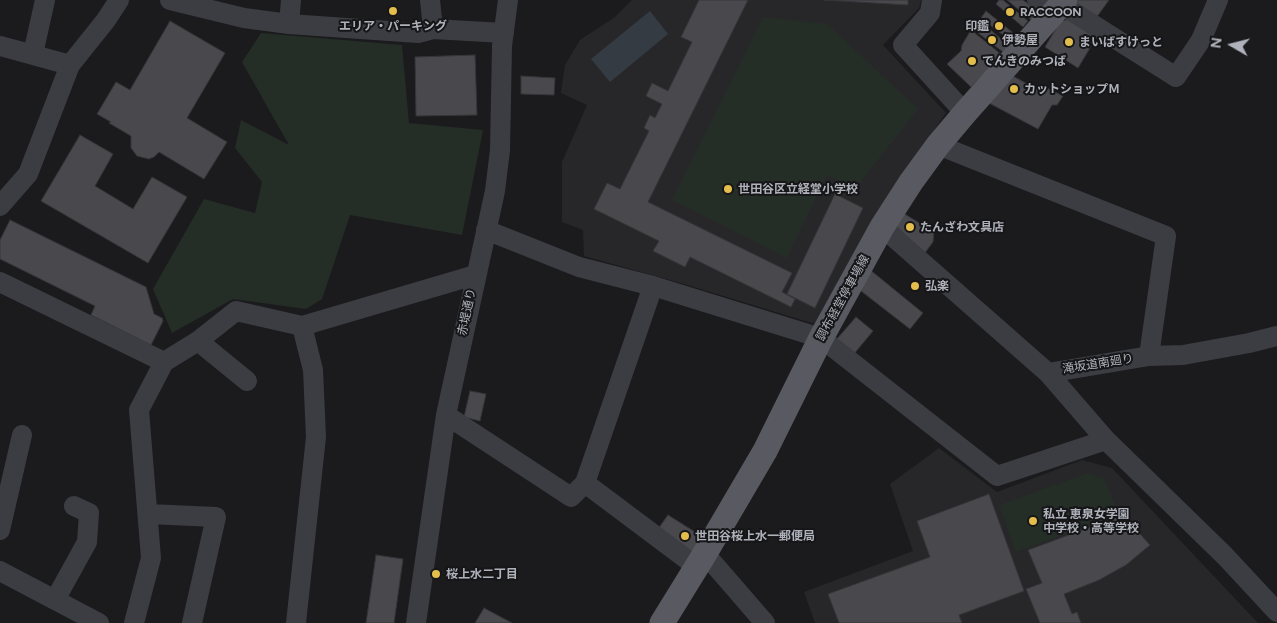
<!DOCTYPE html>
<meta charset="utf-8">
<style>
body{margin:0}
#map{position:relative;width:1277px;height:623px;overflow:hidden;background:#1b1b1d;font-family:Figtree,sans-serif}
canvas{display:block}
.north{position:absolute;left:1207px;top:20px;width:50px;height:50px;-webkit-text-stroke:4px #161618;paint-order:stroke;rotate:278deg;font-size:14px;font-weight:700;line-height:20px;text-align:center;color:#afb2bb}
.north::after{content:'';display:block;margin:auto;width:18px;height:22px;background:#afb2bb;clip-path:polygon(50% 0,100% 100%,50% 72%,0 100%)}
</style>
<div id="map">
<canvas width="1277" height="623"></canvas>
<div class="north">N</div>
</div>
<script>
const g = document.querySelector('canvas').getContext('2d');
g.lineJoin = 'round';
function paint(path, color) { g.fillStyle = color; g.fill(path, 'evenodd'); }
const shape = rows => new Path2D(rows.map(r => 'M' + r).join(''));
function strokePath(path, color, width, dash) { g.strokeStyle = color; g.lineWidth = width; g.lineCap = dash ? 'butt' : 'round'; g.setLineDash(dash || []); g.stroke(path); }
function label(font, color, halo, rows, align = 'center') {
  g.font = font + ' Figtree,"Noto Sans JP",sans-serif'; g.lineWidth = 4; g.setLineDash([]); g.textBaseline = 'middle'; g.strokeStyle = halo; g.fillStyle = color; for (const [text, x, y, turn = 0] of rows) {
    g.save(); g.translate(x, y); g.rotate((+turn || 0) * Math.PI / 180); g.textAlign = isNaN(turn) ? turn : align; if (halo) g.strokeText(text, 0, 0); g.fillText(text, 0, 0); g.restore();
  }
}
paint(shape([
 [632,0,921,0,919,8,883,45,946,113,874,217,815,324,684,284,584,256,583,230,562,222,562,162,587,105,561,93,565,65,580,40,615,17],
 [939,448,997,492,1082,460,1112,468,1258,623,815,623,804,592,913,551,890,484]
]), '#27272a');
paint(shape([
 [763,17,827,24,918,109,855,189,827,175,787,258,672,200],
 [261,33,402,45,409,123,483,130,462,235,350,215,322,299,306,309,233,299,172,333,153,289,204,199,255,213,262,182,235,148,241,120,289,145,242,62],
 [1088,473,1104,478,1119,515,1016,552,999,505]
]), '#252d27');
paint(shape([
 [650,11,668,34,610,82,591,59]
]), '#343b42');
const building = shape([
 [699,0,748,0,648,202,792,273,782,292,795,299,791,307,690,257,685,267,653,251,659,241,594,209,607,183,620,189,649,131,644,128,650,115,655,118,662,104,646,96,652,83,668,91,692,42,681,37,699,0],
 [824,0,908,0,908,5,824,0],
 [999,0,1003,0,1028,21,1023,27,996,4,999,0],
 [1007,0,1023,0,1038,11,1031,20,1007,0],
 [1077,0,1109,0,1096,18,1077,5,1077,0],
 [986,11,1017,36,1012,42,981,18,986,11],
 [978,19,1009,46,1003,52,973,29,978,19],
 [1068,19,1096,38,1078,68,1045,47,1060,22,1068,19],
 [170,21,225,53,187,118,227,142,204,179,159,152,154,157,149,159,137,156,131,148,131,136,109,123,111,122,97,114,116,82,130,90,170,21],
 [971,30,1002,55,971,87,947,64,961,51,962,45,971,30],
 [475,55,477,115,416,116,415,57,475,55],
 [1011,75,1031,86,1047,88,1063,96,1057,105,1052,105,1038,129,987,102,1011,75],
 [521,76,555,78,554,95,521,94,521,76],
 [80,135,113,154,95,186,133,209,152,177,187,197,148,263,41,201,80,135],
 [835,194,863,208,815,308,787,294,835,194],
 [903,213,934,232,933,242,924,254,896,226,903,213],
 [10,220,146,287,154,314,162,318,163,321,151,345,91,315,95,306,0,259,0,240,10,220],
 [869,269,923,313,910,329,861,291,869,269],
 [856,317,873,331,853,355,836,340,856,317],
 [470,391,486,394,480,421,464,417,470,391],
 [989,494,1024,591,959,615,962,623,839,623,828,594,930,557,917,521,989,494],
 [668,515,703,537,691,554,658,529,668,515],
 [1123,515,1150,545,1126,565,1099,580,1064,594,1072,614,1077,612,1081,623,1040,623,1026,589,1042,583,1028,550,1123,515],
 [376,555,403,559,394,623,366,623,376,555],
 [484,608,512,623,475,623,484,608]
]);
paint(building, '#48484d');
strokePath(building, '#363539', 1);
strokePath(shape([
 [170,0,244,18,289,24,418,33,433,29,504,33],
 [430,0,433,29],
 [932,0,930,13,903,45,965,113],
 [1037,0,1055,13],
 [1062,5,1176,77,1201,40,1218,0],
 [289,24,291,0],
 [0,46,70,65],
 [33,54,45,0],
 [938,145,1166,236,1149,356],
 [0,206,28,174,70,65,106,20,119,0],
 [882,227,1048,373,1106,440,1225,556,1277,612],
 [486,230,579,267,653,286,821,338,997,476,1106,440],
 [0,282,164,362],
 [198,341,247,381],
 [1048,373,1149,356,1183,355,1249,343,1277,336],
 [446,415,571,497,585,483,653,286],
 [585,483,697,567],
 [148,514,216,517,192,623],
 [0,530,22,435],
 [704,555,713,563,765,623],
 [0,571,99,623],
 [55,600,87,542,89,513,74,506],
 [134,623,151,558,139,410,164,362,198,341,236,311,302,326,475,275],
 [296,623,316,437,313,370,302,326],
 [416,623,446,415,495,191,500,150,502,46,508,0]
]), '#3c3d42', 20);
strokePath(shape([
 [662,623,704,555,765,451,821,338,882,227,911,182,938,145,965,113,1065,0]
]), '#595a61', 25);
for (const [x, y, r, color] of [
 [393,11,5,"#e4be4c"],
 [1010,12,5,"#e4be4c"],
 [999,26,5,"#e4be4c"],
 [992,40,5,"#e4be4c"],
 [1069,42,5,"#e4be4c"],
 [972,61,5,"#e4be4c"],
 [1014,89,5,"#e4be4c"],
 [728,189,5,"#e4be4c"],
 [910,227,5,"#e4be4c"],
 [915,286,5,"#e4be4c"],
 [1033,521,5,"#e4be4c"],
 [685,536,5,"#e4be4c"],
 [436,574,5,"#e4be4c"]
]) { const dot = new Path2D(); dot.arc(x, y, r, 0, 2 * Math.PI); g.fillStyle = color; g.fill(dot); strokePath(dot, '#161618', 2); }
label('bold 12px', '#afb2bb', '#161618', [
 ["RACCOON",1020,12],
 ["エリア・パーキング",393,26,"center"],
 ["印鑑",989,26,"right"],
 ["伊勢屋",1002,40],
 ["まいばすけっと",1079,42],
 ["でんきのみつば",982,61],
 ["カットショップＭ",1024,89],
 ["世田谷区立経堂小学校",738,189],
 ["たんざわ文具店",920,227],
 ["弘楽",925,286],
 ["私立 恵泉女学園",1043,514],
 ["中学校・高等学校",1043,528],
 ["世田谷桜上水一郵便局",695,536],
 ["桜上水二丁目",446,574]
], 'left');
label('12px', '#afb2bb', '#161618', [
 ["調布経堂停車場線",843,298,-61],
 ["赤堤通り",467,312,-78],
 ["滝坂道南廻り",1098,364,-9]
]);
</script>
